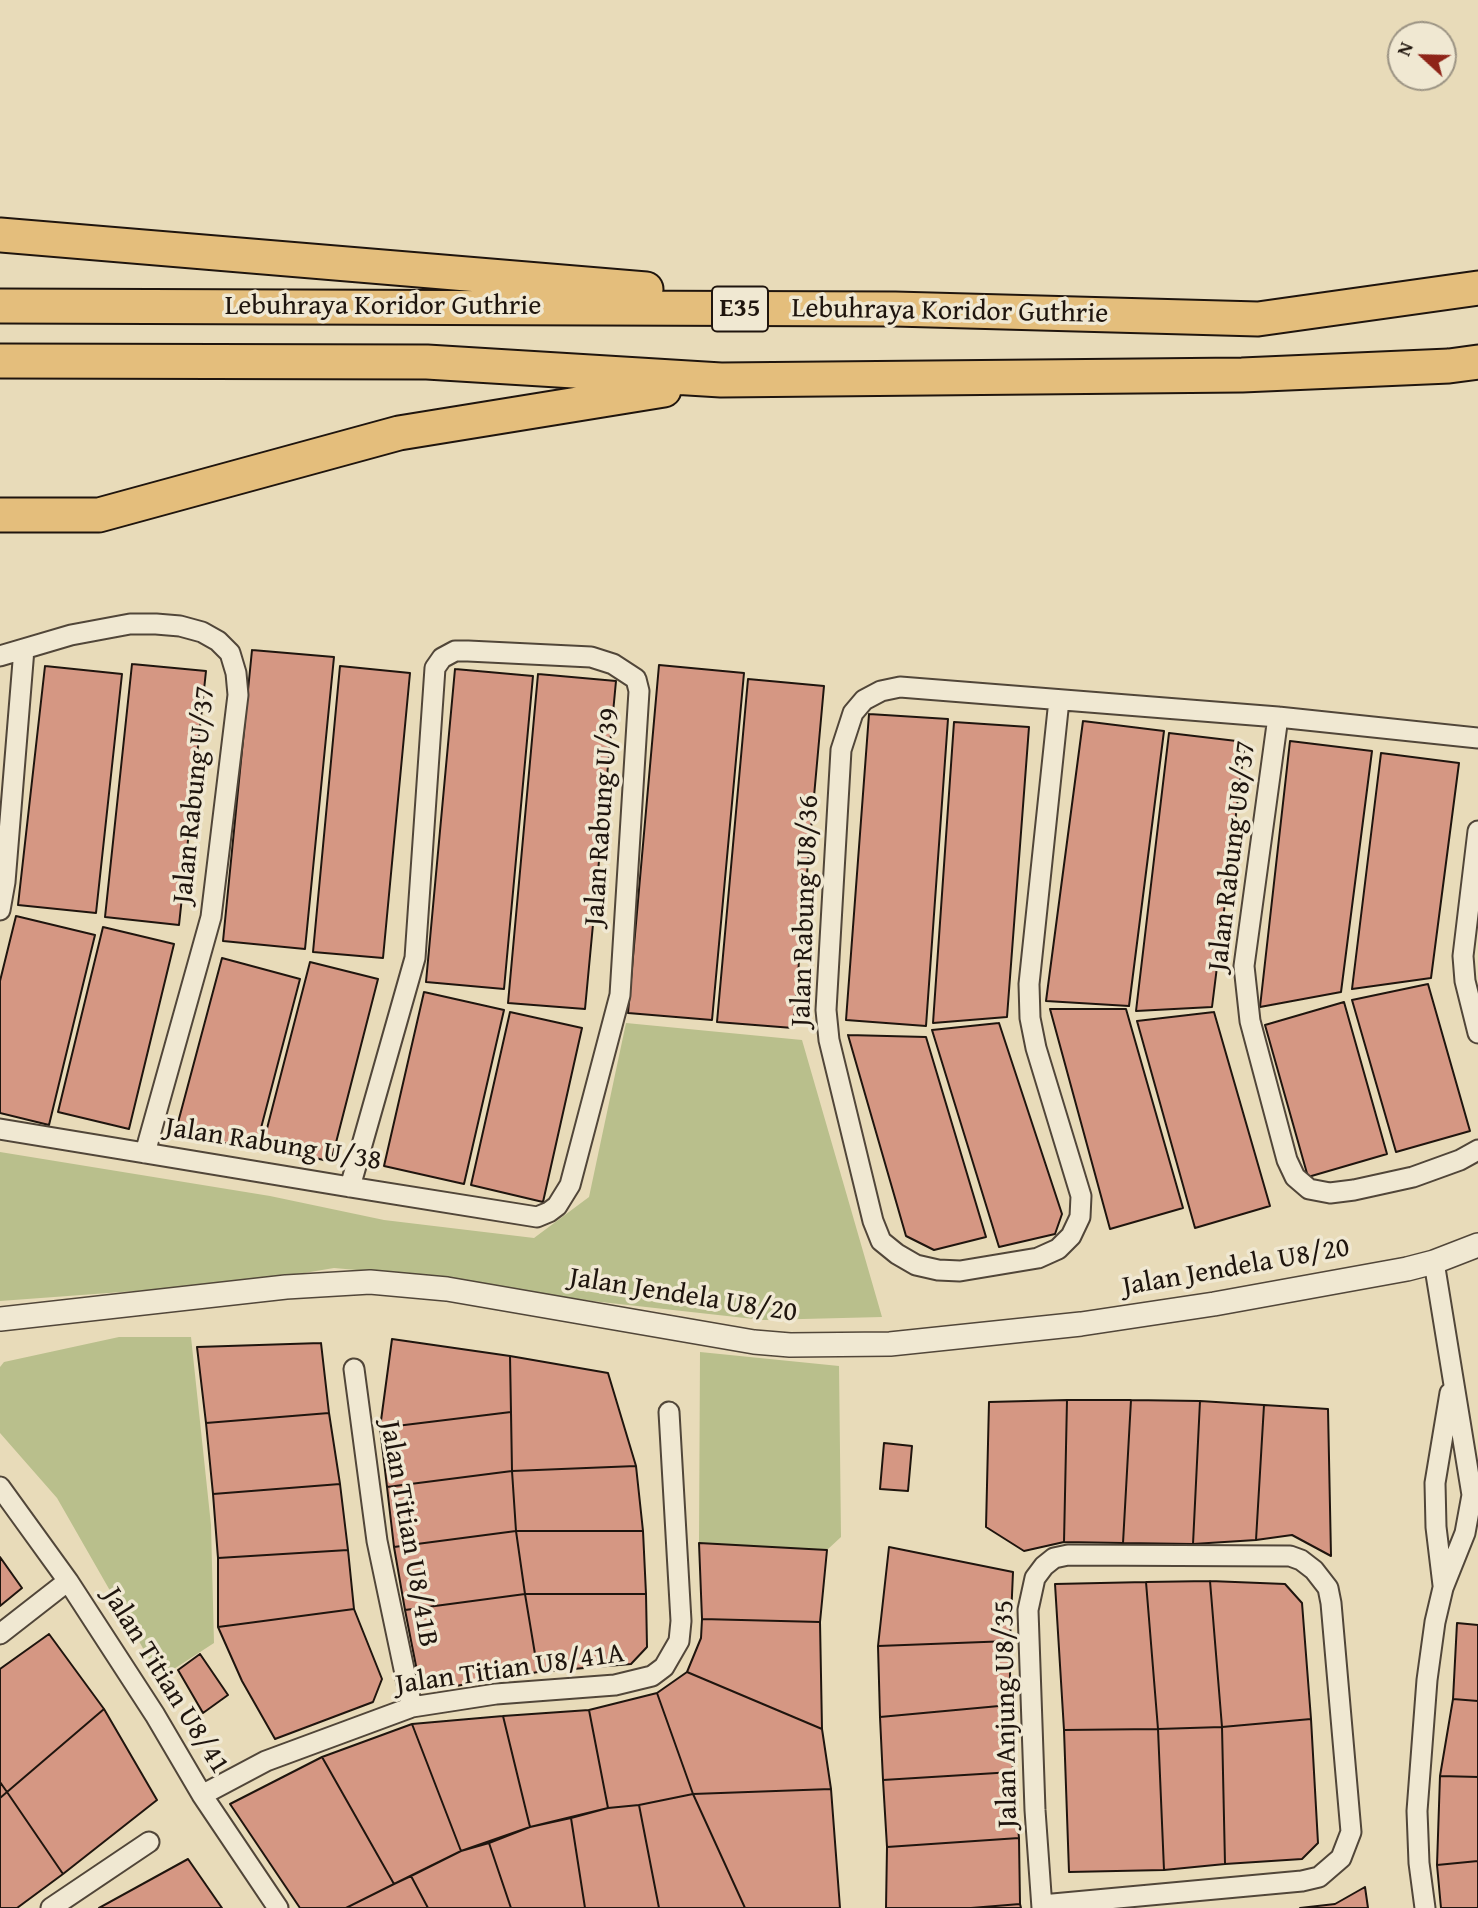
<!DOCTYPE html>
<style>
body{margin:0}
#map{position:relative;width:1478px;height:1908px;overflow:hidden;background:#e8dbb9;font-family:"Gentium Book Plus",serif}
canvas{display:block}
.north{position:absolute;left:1387px;top:21px;width:70px;height:70px;box-sizing:border-box;background:#f0e8d2;border:2px solid #9c9484;border-radius:50%;rotate:292deg;font-size:19px;font-weight:700;line-height:28px;text-align:center;color:#1f150e}
.north::after{content:'';display:block;margin:auto;width:24px;height:32px;background:#8f2418;clip-path:polygon(50% 0,100% 100%,50% 72%,0 100%)}
</style>
<div id="map">
<canvas width="1478" height="1908"></canvas>
<div class="north">N</div>
</div>
<script>
const g = document.querySelector('canvas').getContext('2d');
g.lineJoin = 'round';
function paint(path, color) { g.fillStyle = color; g.fill(path, 'evenodd'); }
const shape = rows => new Path2D(rows.map(r => 'M' + r).join(''));
function strokePath(path, color, width, dash) { g.strokeStyle = color; g.lineWidth = width; g.lineCap = dash ? 'butt' : 'round'; g.setLineDash(dash || []); g.stroke(path); }
function label(font, color, halo, rows, align = 'center') {
  g.font = font + ' "Gentium Book Plus",serif'; g.lineWidth = 7; g.setLineDash([]); g.textBaseline = 'middle'; g.strokeStyle = halo; g.fillStyle = color; for (const [text, x, y, turn = 0] of rows) {
    g.save(); g.translate(x, y); g.rotate((+turn || 0) * Math.PI / 180); g.textAlign = isNaN(turn) ? turn : align; if (halo) g.strokeText(text, 0, 0); g.fillText(text, 0, 0); g.restore();
  }
}
paint(shape([
 [626,1023,802,1040,882,1317,763,1320,592,1301,413,1275,334,1268,244,1283,0,1301,0,1152,270,1196,384,1220,534,1238,589,1197],
 [119,1337,191,1337,211,1525,214,1643,160,1678,57,1498,0,1433,0,1367,4,1362],
 [700,1352,839,1366,841,1537,827,1550,699,1543]
]), '#b9bf8c');
const building = shape([
 [252,650,334,657,305,949,223,941,252,650],
 [132,664,206,671,179,925,105,917,132,664],
 [659,665,744,673,712,1020,628,1013,659,665],
 [45,666,122,674,96,913,18,905,45,666],
 [340,666,410,673,383,958,313,952,340,666],
 [455,669,533,676,504,989,426,982,455,669],
 [538,674,616,681,585,1009,508,1003,538,674],
 [748,679,824,686,793,1028,717,1022,748,679],
 [869,714,948,719,926,1026,846,1020,869,714],
 [1083,721,1164,731,1129,1006,1046,1001,1083,721],
 [954,722,1029,727,1007,1017,933,1023,954,722],
 [1169,733,1245,742,1212,1007,1136,1011,1169,733],
 [1290,741,1372,751,1341,992,1260,1007,1290,741],
 [1381,753,1459,763,1431,978,1352,989,1381,753],
 [16,916,95,935,49,1125,0,1113,0,981,16,916],
 [103,927,174,944,129,1129,58,1112,103,927],
 [222,958,300,979,255,1151,176,1130,222,958],
 [310,962,378,979,331,1162,263,1144,310,962],
 [1428,984,1470,1131,1396,1152,1352,1000,1428,984],
 [424,992,504,1010,464,1184,384,1166,424,992],
 [1344,1002,1387,1154,1308,1177,1265,1025,1344,1002],
 [1050,1009,1126,1009,1183,1208,1110,1229,1050,1009],
 [510,1012,582,1028,543,1202,471,1185,510,1012],
 [1214,1012,1270,1206,1195,1228,1137,1021,1214,1012],
 [999,1023,1062,1214,1055,1234,999,1247,932,1030,999,1023],
 [848,1035,926,1037,986,1237,934,1250,906,1236,848,1035],
 [392,1339,510,1356,511,1412,380,1428,392,1339],
 [321,1343,329,1413,206,1423,197,1347,321,1343],
 [510,1356,608,1373,636,1466,512,1471,510,1356],
 [1067,1400,1131,1400,1123,1543,1064,1542,1067,1400],
 [1067,1400,1064,1542,1024,1551,986,1527,989,1402,1067,1400],
 [1131,1400,1200,1401,1193,1544,1123,1543,1131,1400],
 [1200,1401,1264,1405,1256,1540,1193,1544,1200,1401],
 [1264,1405,1328,1409,1331,1556,1292,1535,1256,1540,1264,1405],
 [511,1412,512,1471,387,1487,380,1428,511,1412],
 [329,1413,340,1484,213,1494,206,1423,329,1413],
 [884,1443,912,1446,908,1491,880,1489,884,1443],
 [636,1466,643,1531,516,1531,512,1471,636,1466],
 [512,1471,516,1531,394,1547,387,1487,512,1471],
 [340,1484,348,1550,218,1558,213,1494,340,1484],
 [516,1531,643,1531,646,1594,525,1594,516,1531],
 [516,1531,525,1594,405,1610,394,1547,516,1531],
 [699,1543,827,1550,820,1622,702,1619,699,1543],
 [889,1547,1013,1572,1010,1641,878,1646,889,1547],
 [348,1550,354,1609,218,1627,218,1558,348,1550],
 [0,1557,22,1588,0,1606,0,1557],
 [1210,1581,1285,1584,1302,1603,1311,1719,1222,1727,1210,1581],
 [1210,1581,1222,1727,1158,1729,1146,1582,1210,1581],
 [1146,1582,1158,1729,1064,1730,1055,1584,1146,1582],
 [525,1594,646,1594,647,1647,631,1664,538,1672,525,1594],
 [525,1594,538,1672,444,1688,417,1671,405,1610,525,1594],
 [354,1609,382,1679,373,1702,275,1739,242,1681,218,1627,354,1609],
 [702,1619,820,1622,822,1729,687,1672,701,1638,702,1619],
 [1457,1623,1478,1625,1478,1701,1453,1699,1457,1623],
 [49,1634,104,1709,7,1792,0,1782,0,1669,49,1634],
 [1010,1641,1010,1705,880,1717,878,1646,1010,1641],
 [200,1654,228,1695,203,1713,178,1670,200,1654],
 [687,1672,822,1729,831,1789,693,1794,657,1693,687,1672],
 [657,1693,693,1794,639,1805,608,1808,589,1710,657,1693],
 [1453,1699,1478,1701,1478,1777,1440,1776,1453,1699],
 [1010,1705,1013,1772,883,1780,880,1717,1010,1705],
 [104,1709,157,1800,63,1874,7,1792,104,1709],
 [589,1710,608,1808,530,1827,503,1716,589,1710],
 [503,1716,530,1827,461,1851,412,1724,503,1716],
 [1311,1719,1318,1843,1302,1859,1225,1864,1222,1727,1311,1719],
 [412,1724,461,1851,394,1884,322,1757,412,1724],
 [1222,1727,1225,1864,1164,1870,1158,1729,1222,1727],
 [1158,1729,1164,1870,1069,1872,1064,1730,1158,1729],
 [322,1757,394,1884,346,1908,300,1908,230,1804,322,1757],
 [1013,1772,1019,1838,887,1847,883,1780,1013,1772],
 [1440,1776,1478,1777,1478,1861,1437,1865,1440,1776],
 [0,1782,7,1792,0,1798,0,1782],
 [831,1789,840,1908,745,1908,693,1794,831,1789],
 [7,1792,63,1874,17,1908,0,1908,0,1798,7,1792],
 [693,1794,745,1908,659,1908,639,1805,693,1794],
 [639,1805,659,1908,585,1908,571,1818,608,1808,639,1805],
 [571,1818,585,1908,511,1908,489,1843,530,1827,571,1818],
 [1019,1838,1020,1904,971,1908,886,1908,887,1847,1019,1838],
 [489,1843,511,1908,428,1908,411,1876,461,1851,489,1843],
 [188,1859,222,1908,99,1908,188,1859],
 [1478,1861,1478,1908,1441,1908,1437,1865,1478,1861],
 [411,1876,428,1908,346,1908,394,1884,411,1876],
 [1365,1887,1368,1908,1300,1908,1335,1904,1365,1887],
 [1020,1904,1021,1908,971,1908,1020,1904]
]);
paint(building, '#d59783');
strokePath(building, '#1f150e', 2);
const minor = shape([
 [0,656,71,635,130,624,156,624,180,626,202,632,218,641,230,653,236,673,238,695,211,917,145,1153],
 [1059,700,1029,984,1030,1018,1036,1048,1081,1196,1080,1217,1071,1236,1058,1249,1038,1258,960,1271,938,1270,916,1265,897,1254,881,1241,873,1221,829,1040,826,1010,841,750,853,713,864,700,881,691,900,687,1278,717,1478,738],
 [1278,717,1244,966,1250,1021,1287,1160,1295,1177,1309,1189,1330,1193,1354,1190,1413,1177,1460,1160,1478,1150],
 [1478,831,1463,956,1465,981,1478,1033],
 [0,910,5,882,24,649],
 [0,1129,145,1153,350,1187,537,1217,549,1212,557,1206,570,1185,620,995,639,691,636,679,613,664,591,657,468,651,455,651,442,658,435,668,415,958,350,1187],
 [354,1369,377,1541,412,1707],
 [0,1487,68,1581,155,1715,202,1795,278,1908],
 [1443,1585,1436,1527,1435,1483,1450,1393],
 [0,1634,68,1581],
 [202,1795,266,1761,412,1707,496,1694,615,1685,652,1676,664,1667,679,1641,681,1621,669,1412],
 [1042,1905,1302,1881,1319,1877,1341,1858,1351,1832,1331,1603,1328,1588,1314,1570,1301,1560,1290,1556,1068,1555,1054,1558,1044,1566,1035,1578,1028,1610,1035,1810,1042,1908],
 [51,1908,149,1842],
 [1425,1908,1419,1863,1417,1811,1427,1680,1435,1622,1443,1588,1465,1533,1472,1495,1434,1262]
]);
const tertiary = shape([
 [0,1319,286,1287,370,1282,447,1289,754,1342,790,1345,890,1344,1081,1324,1214,1304,1407,1269,1434,1262,1478,1245]
]);
const motorway = shape([
 [0,235,646,289],
 [0,306,895,309,1258,319,1478,288],
 [0,361,427,362,721,380,1242,375,1449,366,1478,362],
 [0,515,99,515,399,433,664,390]
]);
strokePath(minor, '#514639', 23);
strokePath(tertiary, '#514639', 26);
strokePath(motorway, '#1f150e', 37);
strokePath(minor, '#f0e8d2', 19);
strokePath(tertiary, '#f0e8d2', 23);
strokePath(motorway, '#e4be7c', 33);
for (const [x, y, w] of [
 [740,309,56]
]) { const box = new Path2D(); box.roundRect(x - w / 2, y - 22.5, w, 45, 5); g.fillStyle = '#f0e8d2'; g.fill(box); strokePath(box, '#1f150e', 2); }
label('bold 26px', '#1f150e', null, [
 ["E35",740,309]
]);
label('28px', '#1f150e', '#f0e8d2', [
 ["Lebuhraya Koridor Guthrie",383,307],
 ["Lebuhraya Koridor Guthrie",950,312,1],
 ["Jalan Rabung U/37",195,795,-84],
 ["Jalan Rabung U/39",603,817,-86],
 ["Jalan Rabung U8/37",1233,856,-83],
 ["Jalan Rabung U8/36",806,911,-88],
 ["Jalan Rabung U/38",273,1145,9],
 ["Jalan Jendela U8/20",1236,1268,-10],
 ["Jalan Jendela U8/20",683,1296,9],
 ["Jalan Titian U8/41B",408,1534,80],
 ["Jalan Titian U8/41A",510,1670,-8],
 ["Jalan Titian U8/41",165,1681,58],
 ["Jalan Anjung U8/35",1007,1714,-91]
]);
</script>
